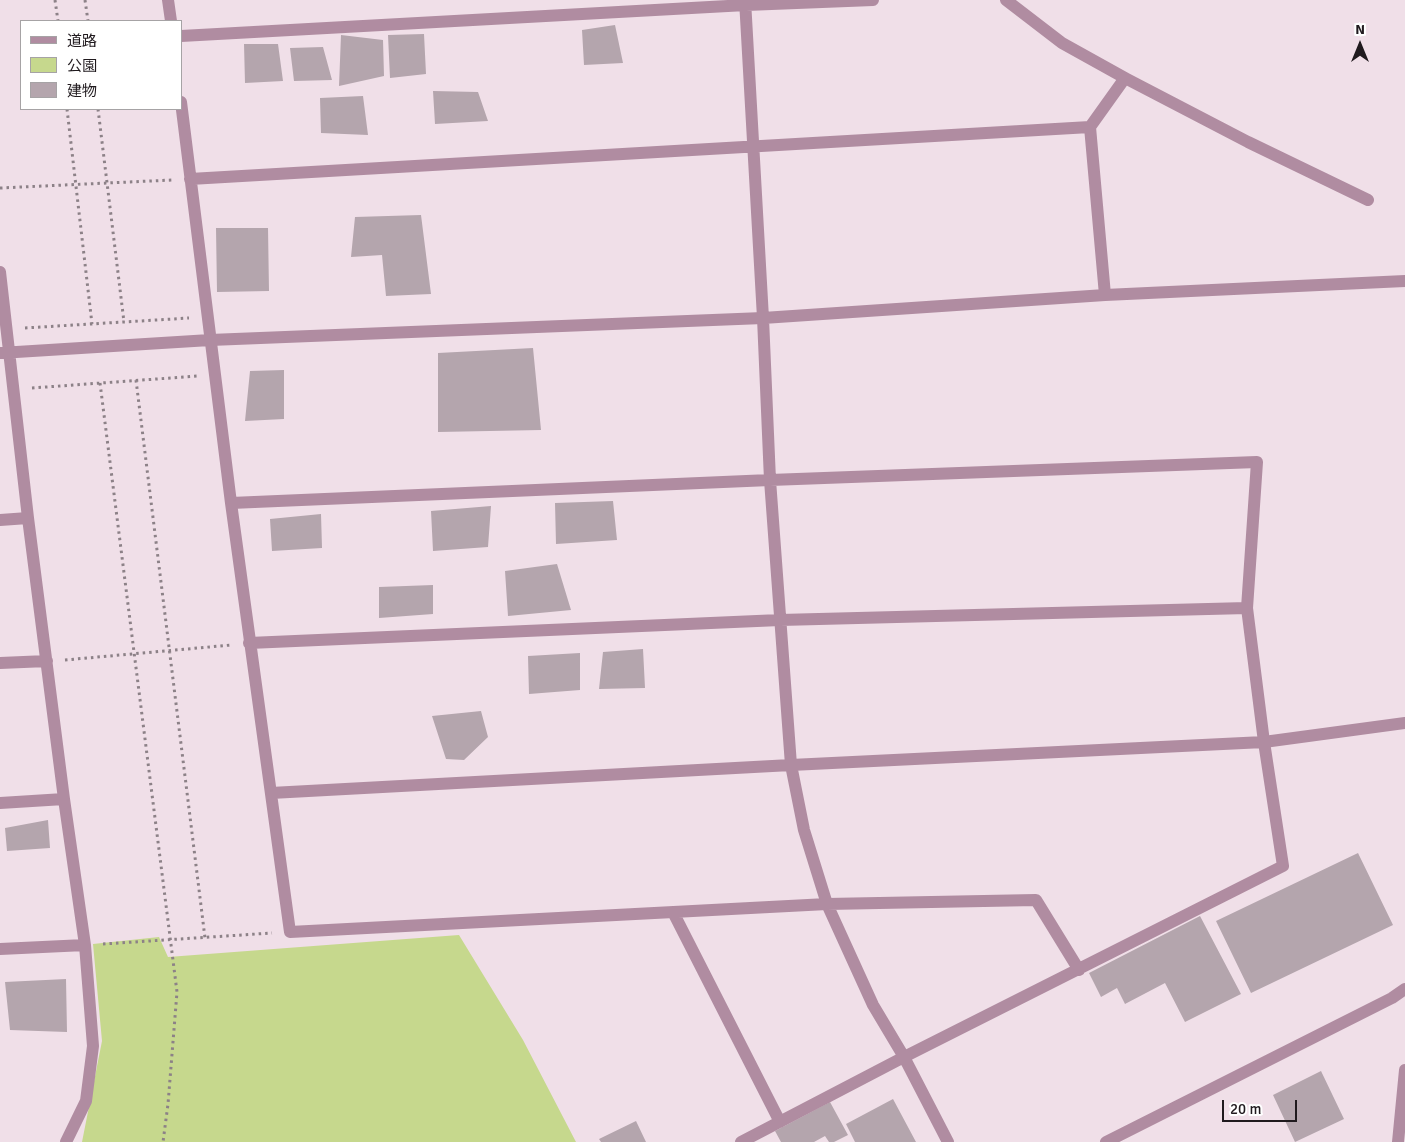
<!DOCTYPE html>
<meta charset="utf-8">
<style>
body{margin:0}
#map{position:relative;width:1405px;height:1142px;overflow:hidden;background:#f0dfe8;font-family:Signika,"Noto Sans JP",sans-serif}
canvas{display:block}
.legend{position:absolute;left:20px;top:20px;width:162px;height:90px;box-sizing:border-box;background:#fff;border:1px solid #a6a3a5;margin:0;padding:6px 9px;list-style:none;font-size:15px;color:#201a1e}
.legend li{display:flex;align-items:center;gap:10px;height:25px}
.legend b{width:25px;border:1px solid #a6a3a5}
.north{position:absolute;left:1335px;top:20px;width:50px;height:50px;-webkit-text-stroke:4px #fff;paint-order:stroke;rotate:0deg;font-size:14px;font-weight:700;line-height:20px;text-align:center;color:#201a1e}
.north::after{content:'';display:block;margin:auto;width:18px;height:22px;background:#201a1e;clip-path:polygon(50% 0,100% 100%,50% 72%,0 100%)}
.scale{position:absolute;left:1222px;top:1100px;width:75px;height:22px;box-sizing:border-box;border:2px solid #201a1e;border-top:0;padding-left:6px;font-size:15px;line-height:18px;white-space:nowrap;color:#201a1e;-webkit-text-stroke:4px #fff;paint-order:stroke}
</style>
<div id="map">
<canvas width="1405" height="1142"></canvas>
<ul class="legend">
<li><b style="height:6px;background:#b08ca1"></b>道路</li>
<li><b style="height:14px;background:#c6d88d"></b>公園</li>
<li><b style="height:14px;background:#b4a5ad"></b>建物</li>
</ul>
<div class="north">N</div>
<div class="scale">20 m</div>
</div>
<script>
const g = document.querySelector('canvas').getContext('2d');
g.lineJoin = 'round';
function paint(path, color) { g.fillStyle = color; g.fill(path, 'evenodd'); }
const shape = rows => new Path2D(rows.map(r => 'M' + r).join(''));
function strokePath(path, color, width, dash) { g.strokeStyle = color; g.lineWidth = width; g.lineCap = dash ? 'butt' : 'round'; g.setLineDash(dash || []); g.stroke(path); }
paint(shape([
 [459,935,523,1040,576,1142,82,1142,102,1041,93,944,159,937,168,957]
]), '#c6d88d');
paint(shape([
 [615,25,623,63,584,65,582,30],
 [424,34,426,74,390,78,388,35],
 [341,35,383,40,384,76,339,86],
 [244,44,278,44,283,81,245,83],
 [323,47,332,80,294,81,290,48],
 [433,91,478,92,488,121,435,124],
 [363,96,368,135,321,133,320,98],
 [421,215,431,294,386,296,382,255,351,257,355,217],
 [216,228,268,228,269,291,217,292],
 [533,348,541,430,438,432,438,353],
 [284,370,284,419,245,421,250,371],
 [613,501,617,540,556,544,555,503],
 [491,506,488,547,433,551,431,511],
 [321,514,322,548,272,551,270,519],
 [557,564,571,610,508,616,505,571],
 [433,585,433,614,379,618,379,587],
 [643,649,645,688,599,689,603,652],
 [580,653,580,690,529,694,528,656],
 [481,711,488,737,464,760,446,759,432,716],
 [48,820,50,848,7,851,5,828],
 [1358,853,1393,925,1251,993,1216,921],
 [1200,916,1241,994,1185,1022,1165,983,1125,1004,1117,988,1101,997,1089,973],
 [66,979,67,1032,10,1030,5,982],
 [1321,1071,1344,1119,1295,1142,1273,1095],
 [893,1099,916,1142,855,1142,846,1124],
 [830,1102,848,1135,834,1142,829,1142,825,1136,814,1142,781,1142,775,1131],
 [636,1121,646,1142,601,1142,599,1139]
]), '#b4a5ad');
strokePath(shape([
 [55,0,58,21],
 [85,0,88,21],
 [67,109,92,324],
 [98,109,124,322],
 [0,188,172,180],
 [25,328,189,318],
 [136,380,205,938],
 [100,383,177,992,168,1104,163,1142],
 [32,388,198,376],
 [65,660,231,645],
 [103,944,272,933]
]), '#8c8187', 3, [2.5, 4]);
strokePath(shape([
 [168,0,171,21],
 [745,0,763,318,770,480,791,765,804,830,827,904,873,1005,904,1057,948,1142],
 [1006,0,1062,43,1125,78,1248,142,1368,200],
 [181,36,746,5,873,0],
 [181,102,231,503,290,932,827,904,1036,900,1079,970],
 [190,179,1090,127],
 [0,272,28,518,64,799,85,945,93,1046,86,1101,66,1142],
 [1105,295,1090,127,1125,78],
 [0,353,210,340,763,318,1105,295,1405,281],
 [231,503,770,480,1257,462,1247,608,1264,742,1283,866,904,1057,741,1142],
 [0,520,28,518],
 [249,643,780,620,1247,608],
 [0,663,47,661],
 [271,793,791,765,1264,742,1405,723],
 [0,803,64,799],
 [673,912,780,1122],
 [0,949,85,945],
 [1106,1142,1392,998,1405,989],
 [1398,1142,1405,1070]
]), '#b08ca1', 12);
</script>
